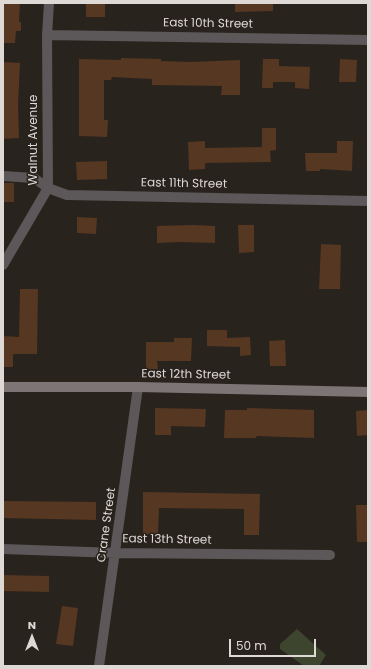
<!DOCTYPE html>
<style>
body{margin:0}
#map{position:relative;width:371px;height:669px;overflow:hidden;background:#29231d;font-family:Poppins,sans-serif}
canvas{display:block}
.frame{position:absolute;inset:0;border:4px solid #ded9d5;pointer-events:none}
.north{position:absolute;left:12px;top:617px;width:40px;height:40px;-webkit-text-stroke:3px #29231d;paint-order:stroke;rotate:0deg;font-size:11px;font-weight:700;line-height:16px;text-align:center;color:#ded9d5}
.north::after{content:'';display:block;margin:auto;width:14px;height:18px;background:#ded9d5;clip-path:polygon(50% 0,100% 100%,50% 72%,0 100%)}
.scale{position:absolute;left:229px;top:639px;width:87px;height:18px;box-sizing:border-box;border:2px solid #ded9d5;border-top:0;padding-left:5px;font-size:12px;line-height:14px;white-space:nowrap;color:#ded9d5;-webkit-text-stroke:3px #29231d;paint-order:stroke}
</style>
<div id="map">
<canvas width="371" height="669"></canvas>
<div class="frame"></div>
<div class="north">N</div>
<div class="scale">50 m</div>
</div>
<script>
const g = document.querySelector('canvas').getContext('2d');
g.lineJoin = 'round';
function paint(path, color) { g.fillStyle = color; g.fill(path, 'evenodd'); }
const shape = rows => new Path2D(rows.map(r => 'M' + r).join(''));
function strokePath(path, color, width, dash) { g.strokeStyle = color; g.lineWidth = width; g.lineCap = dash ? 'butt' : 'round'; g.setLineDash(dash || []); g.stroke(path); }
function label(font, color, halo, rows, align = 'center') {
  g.font = font + ' Poppins,sans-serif'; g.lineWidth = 3; g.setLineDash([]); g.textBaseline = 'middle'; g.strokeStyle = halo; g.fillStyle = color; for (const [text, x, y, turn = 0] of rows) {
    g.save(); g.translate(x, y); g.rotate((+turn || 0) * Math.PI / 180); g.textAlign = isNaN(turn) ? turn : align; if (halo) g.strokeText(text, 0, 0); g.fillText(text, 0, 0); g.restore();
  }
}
paint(shape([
 [297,629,326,655,319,666,304,666,280,649,280,644]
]), '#3d452f');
paint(shape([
 [3,3,20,3,19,22,21,22,21,31,16,31,15,43,3,43],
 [86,3,105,3,105,17,86,17],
 [235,3,273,3,273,11,235,12],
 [121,58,161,59,161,61,190,62,240,60,240,95,221,95,222,86,152,85,152,79,112,77,111,80,104,80,104,120,108,120,107,137,79,136,79,59,121,60],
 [263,59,279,59,279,66,310,67,309,89,295,88,295,82,273,82,273,88,262,88],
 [340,59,357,60,356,82,339,82],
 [3,62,20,63,18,105,19,138,3,139],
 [262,128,276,128,276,150,270,151,271,162,205,163,205,169,189,170,188,142,205,141,205,148,262,147],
 [337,141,353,141,352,171,320,169,320,171,306,171,305,153,337,153],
 [107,161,107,179,77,180,76,162],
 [3,183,14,183,14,202,3,202],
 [77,217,97,218,96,234,77,233],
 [193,225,215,226,215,243,180,242,157,243,157,226],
 [238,225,254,225,254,252,239,253],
 [321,244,341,245,340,289,319,289],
 [20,289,38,289,37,354,13,354,13,367,3,367,3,336,19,337],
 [207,330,227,330,227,338,250,337,251,355,240,356,240,347,207,346],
 [174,338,192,338,191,361,157,361,158,369,146,369,146,342,174,342],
 [285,340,286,366,270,366,269,341],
 [155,408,206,409,205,427,171,426,171,435,155,435],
 [247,408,314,410,314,438,257,436,256,438,224,438,225,410,247,410],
 [368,410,368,435,357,436,356,411],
 [143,492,260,494,259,535,244,535,244,509,159,508,158,534,143,534],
 [3,501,96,502,96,520,3,518],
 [356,505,368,505,368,542,357,542],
 [3,575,49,576,49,592,3,591],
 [62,606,78,608,73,646,56,644]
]), '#553722');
strokePath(shape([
 [47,35,368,40],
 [3,176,34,178,48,188,67,195,368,201],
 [3,265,48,188,47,35,49,3],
 [3,549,116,553,330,555],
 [99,666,138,387]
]), '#5c5758', 10);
strokePath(shape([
 [3,387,138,387,368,392]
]), '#7c7475', 10);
label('12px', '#ded9d5', '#29231d', [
 ["East 10th Street",208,24,1],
 ["Walnut Avenue",34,140,-90],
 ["East 11th Street",184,184,1],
 ["East 12th Street",186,375,1],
 ["Crane Street",107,525,-82],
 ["East 13th Street",167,540,1]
]);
</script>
